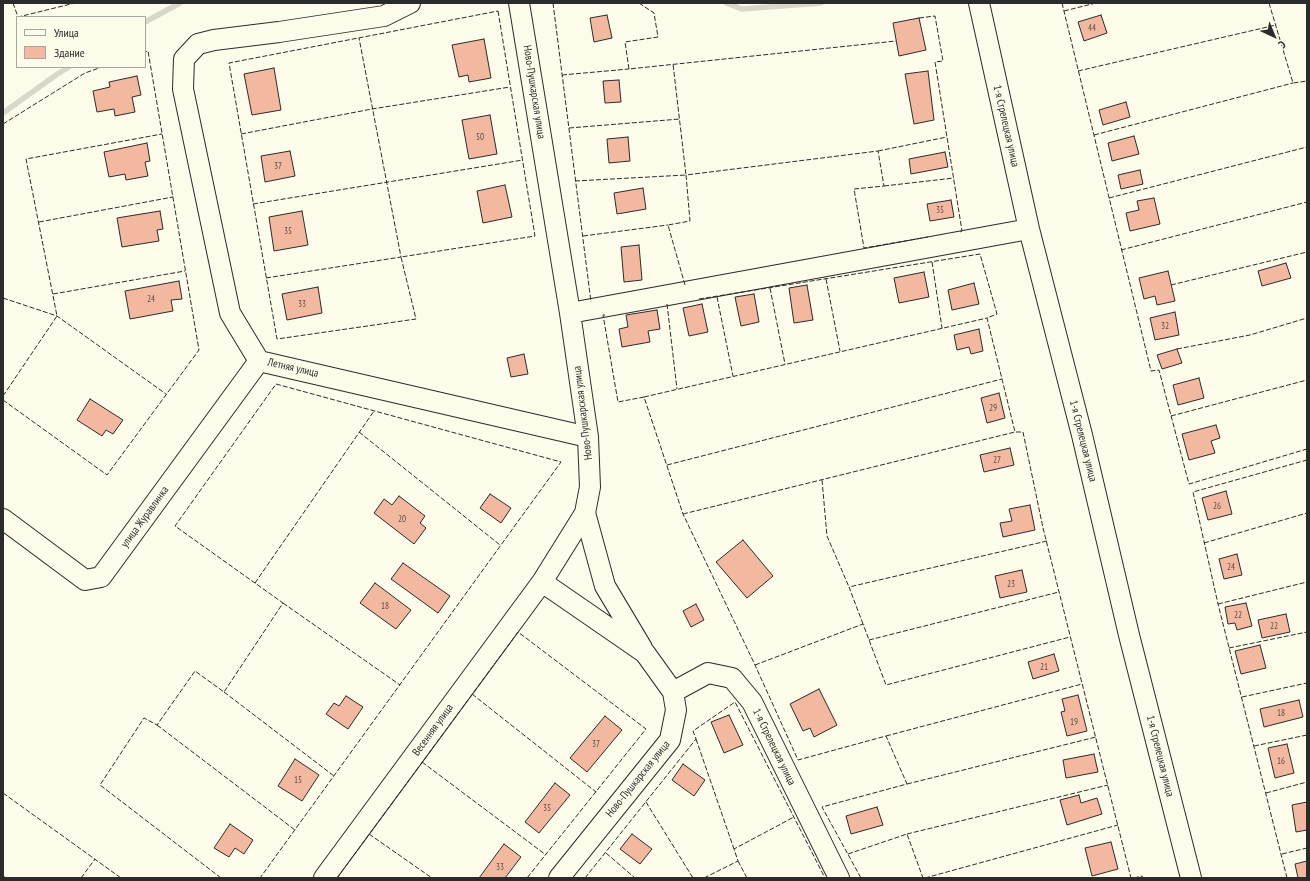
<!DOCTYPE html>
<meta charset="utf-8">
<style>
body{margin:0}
#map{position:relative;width:1310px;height:881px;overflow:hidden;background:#fdfbea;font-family:"PT Sans Narrow",sans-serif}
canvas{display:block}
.frame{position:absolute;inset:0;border:4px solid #2b2b2b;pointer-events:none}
.legend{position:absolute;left:16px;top:16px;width:130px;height:52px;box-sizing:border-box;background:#fdfbea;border:1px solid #a9a89e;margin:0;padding:5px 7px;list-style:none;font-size:12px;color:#2b2b2b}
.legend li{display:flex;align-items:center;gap:8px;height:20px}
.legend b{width:20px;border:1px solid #a9a89e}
.north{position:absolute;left:1254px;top:16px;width:40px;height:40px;-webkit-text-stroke:3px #fdfbea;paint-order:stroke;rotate:136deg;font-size:11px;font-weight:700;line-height:16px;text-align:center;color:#2b2b2b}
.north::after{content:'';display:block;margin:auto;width:14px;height:18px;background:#2b2b2b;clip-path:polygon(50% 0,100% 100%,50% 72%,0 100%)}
</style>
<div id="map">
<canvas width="1310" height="881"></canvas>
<div class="frame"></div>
<ul class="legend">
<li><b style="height:5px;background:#fdfbea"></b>Улица</li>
<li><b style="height:11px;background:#f2b8a0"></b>Здание</li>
</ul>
<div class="north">С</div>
</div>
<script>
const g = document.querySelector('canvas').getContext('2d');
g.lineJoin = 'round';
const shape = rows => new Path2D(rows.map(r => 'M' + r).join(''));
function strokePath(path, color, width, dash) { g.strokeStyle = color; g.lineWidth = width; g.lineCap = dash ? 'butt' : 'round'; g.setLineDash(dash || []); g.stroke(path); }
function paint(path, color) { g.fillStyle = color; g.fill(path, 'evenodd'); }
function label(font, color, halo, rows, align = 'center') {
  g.font = font + ' "PT Sans Narrow",sans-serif'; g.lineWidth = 3; g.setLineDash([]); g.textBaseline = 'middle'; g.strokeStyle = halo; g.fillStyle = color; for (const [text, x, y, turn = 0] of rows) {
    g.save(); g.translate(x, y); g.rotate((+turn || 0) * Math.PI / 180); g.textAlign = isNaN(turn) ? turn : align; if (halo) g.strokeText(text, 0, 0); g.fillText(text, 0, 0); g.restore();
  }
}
strokePath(shape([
 [726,3,742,9,821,3],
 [145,22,180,3],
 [3,113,56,75,69,67]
]), '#d8d7c9', 5.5);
const building = shape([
 [607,15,612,38,594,42,590,18,607,15],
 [1101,15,1107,33,1084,41,1078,22,1101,15],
 [919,18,926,50,899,56,893,23,919,18],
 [484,39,491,78,469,82,468,75,459,77,452,45,484,39],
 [274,68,281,110,252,115,244,74,274,68],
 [928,71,934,120,914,124,905,74,928,71],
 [137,76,141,95,132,97,135,112,115,116,114,109,97,112,93,91,110,87,109,82,137,76],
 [619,80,621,102,605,103,603,81,619,80],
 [1126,102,1130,117,1103,125,1099,110,1126,102],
 [490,115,497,154,469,159,462,120,490,115],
 [1134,136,1139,154,1112,161,1108,143,1134,136],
 [628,137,630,161,609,163,607,139,628,137],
 [147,143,150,161,145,162,148,176,126,180,125,174,109,177,104,152,147,143],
 [290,151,295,176,265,182,261,156,290,151],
 [945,152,948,167,911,174,909,159,945,152],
 [1140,170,1143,184,1121,189,1118,175,1140,170],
 [505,185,512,217,483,223,477,191,505,185],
 [643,188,646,209,617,214,614,193,643,188],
 [1154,198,1160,224,1130,231,1126,213,1139,210,1137,201,1154,198],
 [951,200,954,217,930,221,927,204,951,200],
 [160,211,163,229,157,230,159,241,122,247,117,218,160,211],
 [302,211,308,245,274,251,269,217,302,211],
 [639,245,642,280,624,282,621,247,639,245],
 [1286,263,1291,278,1262,286,1258,271,1286,263],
 [1168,271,1175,301,1157,305,1155,296,1144,299,1139,278,1168,271],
 [924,272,929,297,899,303,894,278,924,272],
 [179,281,182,299,171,300,173,311,130,319,125,291,179,281],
 [974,283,979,304,952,310,948,290,974,283],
 [807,285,813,320,794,323,789,288,807,285],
 [318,287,322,313,287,320,282,294,318,287],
 [754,294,759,322,741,326,735,297,754,294],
 [702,304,708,332,689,336,683,308,702,304],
 [657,310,660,329,648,331,650,342,622,347,619,329,628,327,626,315,657,310],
 [1175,312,1179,335,1155,340,1150,318,1175,312],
 [979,329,983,351,971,354,969,347,957,350,954,335,979,329],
 [1177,349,1182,363,1162,369,1157,355,1177,349],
 [524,354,528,374,511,377,507,358,524,354],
 [1199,378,1204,398,1178,405,1173,385,1199,378],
 [999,393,1005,418,987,423,981,398,999,393],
 [90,399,123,420,113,434,106,430,102,436,77,420,90,399],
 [1216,425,1220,438,1211,441,1215,453,1189,460,1182,434,1216,425],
 [1010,448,1014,465,984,472,980,455,1010,448],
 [1226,491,1232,514,1208,520,1202,498,1226,491],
 [490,494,511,508,501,523,480,508,490,494],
 [399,496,425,516,420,523,426,528,414,544,374,513,384,499,392,505,399,496],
 [1030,505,1035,530,1003,537,1000,523,1012,521,1009,509,1030,505],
 [743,540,773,576,747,598,716,562,743,540],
 [1237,554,1242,575,1224,579,1219,559,1237,554],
 [403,563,450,596,438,613,391,579,403,563],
 [1022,570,1027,592,1000,598,995,576,1022,570],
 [375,583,411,610,396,629,360,603,375,583],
 [1246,603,1252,626,1237,630,1235,623,1228,624,1225,607,1246,603],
 [696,604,704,620,691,627,683,611,696,604],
 [1286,614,1290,632,1262,638,1258,620,1286,614],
 [1260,645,1266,668,1241,674,1235,651,1260,645],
 [1054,654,1059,671,1033,679,1028,662,1054,654],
 [819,689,837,725,814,737,810,728,803,731,790,704,819,689],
 [1078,695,1087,731,1067,736,1061,712,1065,711,1062,699,1078,695],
 [346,696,363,707,348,729,326,714,334,703,339,706,346,696],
 [1299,700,1303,717,1264,727,1260,709,1299,700],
 [729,715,743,745,724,753,711,722,729,715],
 [605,716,622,730,587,772,570,758,605,716],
 [1287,744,1294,773,1275,778,1268,748,1287,744],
 [1094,754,1098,772,1066,778,1063,760,1094,754],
 [295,759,319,775,302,801,278,786,295,759],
 [683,764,705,780,694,796,672,780,683,764],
 [555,783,570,795,539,833,525,822,555,783],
 [1079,795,1081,803,1097,798,1102,814,1067,825,1060,800,1079,795],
 [1307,802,1307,830,1296,832,1292,805,1307,802],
 [877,807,883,825,851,834,846,816,877,807],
 [230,824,253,840,244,854,235,848,229,857,214,848,230,824],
 [632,834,652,849,640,864,620,849,632,834],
 [1111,842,1118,869,1092,876,1085,848,1111,842],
 [504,844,521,857,505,878,479,878,504,844],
 [1307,861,1307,878,1298,878,1295,864,1307,861]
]);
paint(building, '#f2b8a0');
strokePath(building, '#2b2b2b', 1);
const minor = shape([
 [410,3,384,16,279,32,214,40,198,44,184,59,183,89,230,313,259,361,588,437],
 [979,3,1029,229,1082,435,1129,635,1191,878],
 [570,313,1029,229],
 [585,513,605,586,642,648],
 [3,519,85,580,101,577,259,361],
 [542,582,645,653,673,692,676,710,670,740,559,878],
 [673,692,708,673,732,678,752,702,839,878],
 [324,878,542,582,585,513,590,487,588,437,570,313,519,3]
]);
strokePath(minor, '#2b2b2b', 22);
strokePath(minor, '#fdfbea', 20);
strokePath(shape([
 [13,3,18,17,75,3],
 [553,3,591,302],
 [639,3,654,13,658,37,625,42,629,69,896,41],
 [1062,3,1151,371,1159,370,1189,484,1307,449],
 [1269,3,1293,83,1307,81],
 [498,11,535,236,401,257,416,319,277,339,229,63,498,11],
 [1064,11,1096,3],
 [919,18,935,16,943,61,935,62,962,231,960,232],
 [1078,71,1276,25],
 [562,75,629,69],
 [3,124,85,73,102,67],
 [569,128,680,119],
 [241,134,372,109,510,87],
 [1094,135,1293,83],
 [878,151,947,137],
 [575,181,686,175,673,64],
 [884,186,954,178],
 [1109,198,1307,147],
 [253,204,523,160],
 [39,222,173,197],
 [583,236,668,225],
 [1121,250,1307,202],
 [932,262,942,328],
 [266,278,401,257,359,38],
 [826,279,840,351],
 [685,285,668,225,690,221,686,175,878,151,884,186,854,189,864,248,928,237],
 [1171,285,1307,252],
 [770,288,785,364],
 [53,294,185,271],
 [717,297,733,376],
 [3,298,57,316,166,394],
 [699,299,980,254,997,314,987,318,1002,379,1015,432,1023,432,1043,528,1131,878],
 [667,304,677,389],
 [605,315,603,315,618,402,644,397,683,514,755,665,798,760,886,736,907,784,822,807,861,878],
 [1177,349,1250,335,1307,318],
 [3,396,57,316,26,159,162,134],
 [644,397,987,318],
 [3,400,107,475,199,350,148,51,145,52],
 [1171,416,1307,380],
 [359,432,500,545],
 [667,465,1002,379],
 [822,480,827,536,849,587],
 [683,514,1015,432],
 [1204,543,1307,513],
 [255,583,374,411],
 [283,603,400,685],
 [1218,604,1307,582],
 [863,624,849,587,1047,541],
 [869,640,1059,592],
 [1229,648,1307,632],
 [755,665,863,624,886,685,1070,637],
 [224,692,334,776],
 [472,694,596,792],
 [1242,697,1307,683],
 [157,725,295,830],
 [886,736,1082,684],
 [696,739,734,849],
 [1254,746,1307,735],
 [422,762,546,855],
 [907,784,1096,737],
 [3,793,121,878],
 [1266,793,1307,782],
 [646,802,693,878],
 [369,834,432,878],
 [907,834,1108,785],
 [606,853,635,878],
 [848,854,907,834,923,878],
 [1282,854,1307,848],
 [738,861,747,878],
 [3,876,6,878],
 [81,878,95,859],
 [221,878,100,785,144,718,157,725,195,671,224,692,283,603,175,526,276,384,561,462,260,878],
 [337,878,518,632,646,729,527,878],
 [585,878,696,739,693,731,735,702,825,878],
 [704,878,738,861,734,849,794,817],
 [925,878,1118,825],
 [1134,878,1142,876,1143,878],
 [1287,878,1218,604,1193,492,1307,460]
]), '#2b2b2b', 1, [5, 2]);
label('9px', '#5d4e48', null, [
 ["44",1092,28],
 ["50",480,137],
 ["37",278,166],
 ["35",940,210],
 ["35",288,231],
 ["24",151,299],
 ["33",302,304],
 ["32",1165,326],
 ["29",993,408],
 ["27",997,460],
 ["26",1217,506],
 ["20",402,519],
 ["24",1231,567],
 ["23",1011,584],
 ["18",385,606],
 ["22",1238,615],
 ["22",1274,626],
 ["21",1044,667],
 ["18",1281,713],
 ["19",1074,722],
 ["37",596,744],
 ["16",1281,761],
 ["15",298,780],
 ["35",547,808],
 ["33",500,867]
]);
label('11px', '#2b2b2b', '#fdfbea', [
 ["Ново-Пушкарская улица",534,92,81],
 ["1-я Стрелецкая улица",1006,126,77],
 ["Летняя улица",293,368,13],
 ["Ново-Пушкарская улица",583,413,-97],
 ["1-я Стрелецкая улица",1083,441,76],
 ["улица Журавлинка",145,517,-54],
 ["Весенняя улица",433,730,-54],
 ["1-я Стрелецкая улица",774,747,64],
 ["1-я Стрелецкая улица",1160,756,76],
 ["Ново-Пушкарская улица",638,779,-51]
]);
</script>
